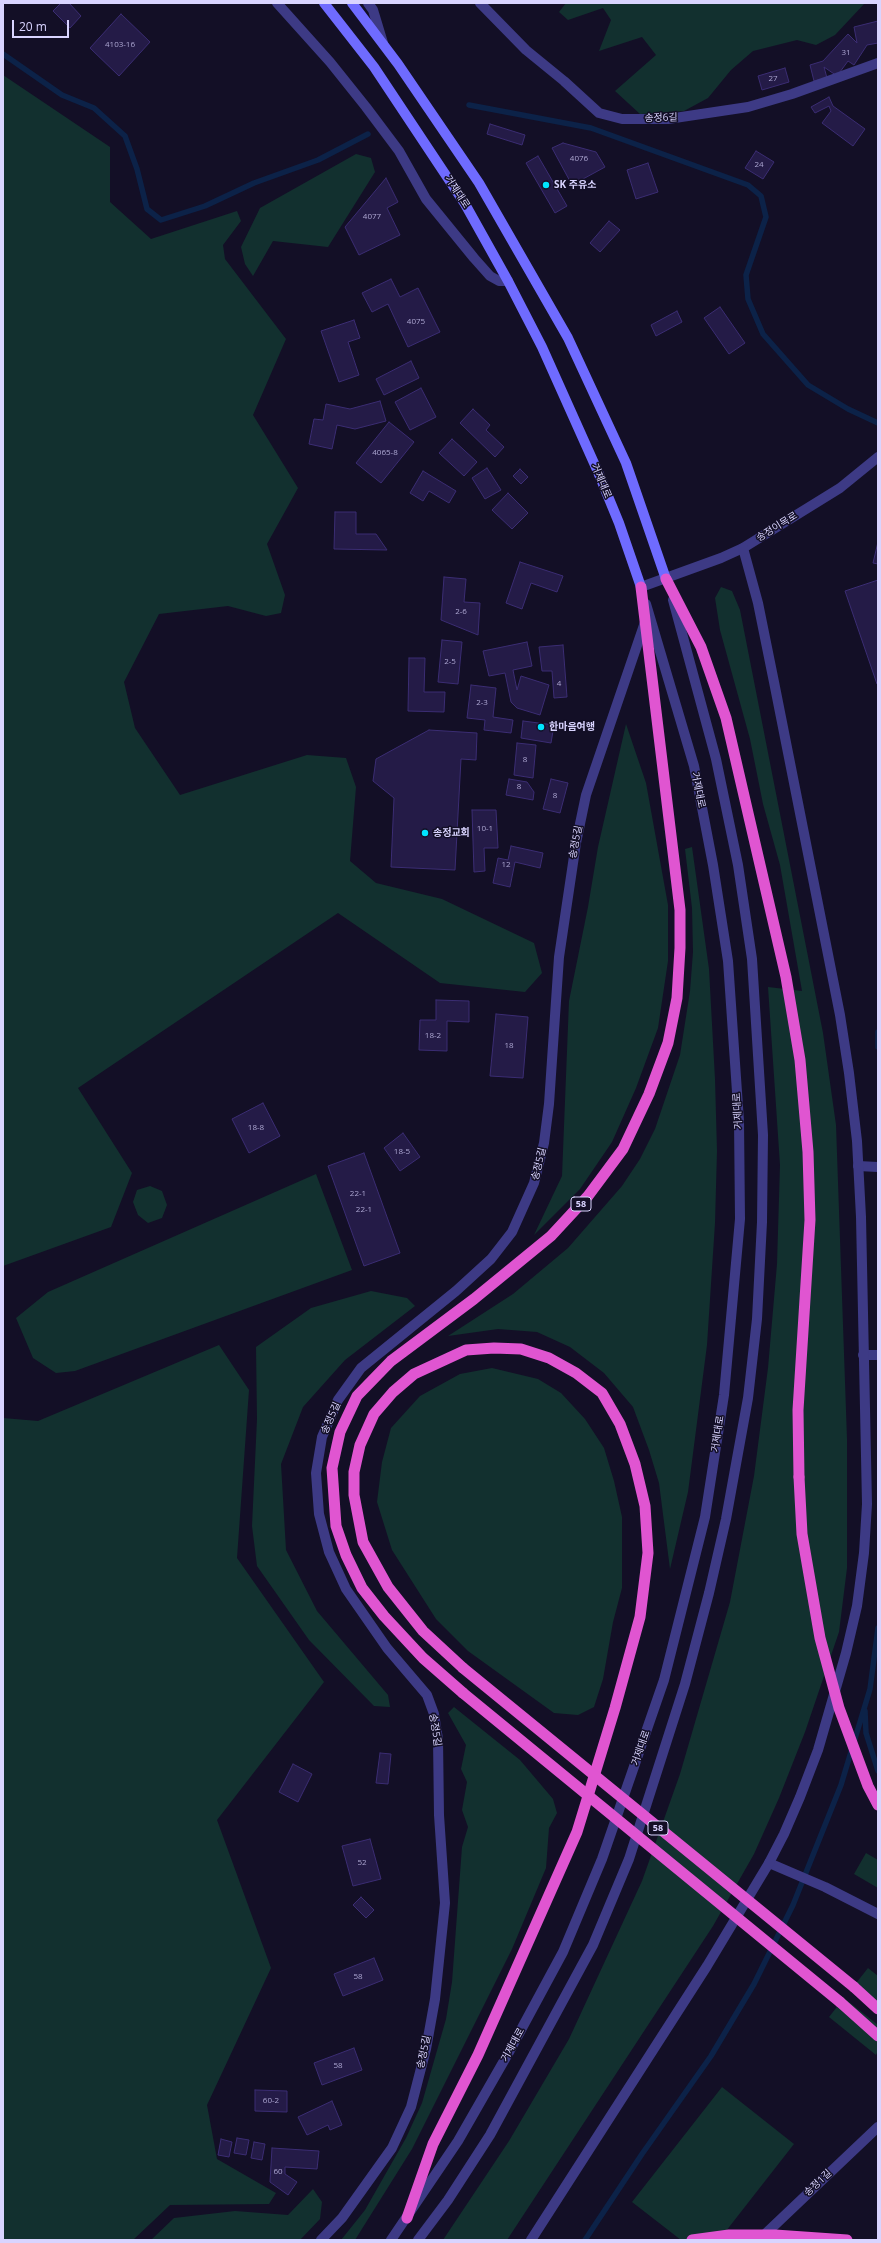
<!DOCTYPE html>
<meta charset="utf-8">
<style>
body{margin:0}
#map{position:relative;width:881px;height:2243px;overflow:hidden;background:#130f26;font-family:"Open Sans",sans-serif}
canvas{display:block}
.frame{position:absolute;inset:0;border:4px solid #d9d4ff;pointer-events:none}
.scale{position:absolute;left:12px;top:20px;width:57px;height:18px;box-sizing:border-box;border:2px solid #d9d4ff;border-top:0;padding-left:5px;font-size:12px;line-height:14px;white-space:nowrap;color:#d9d4ff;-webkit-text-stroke:3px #130f26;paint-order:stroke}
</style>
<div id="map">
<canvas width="881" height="2243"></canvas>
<div class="frame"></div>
<div class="scale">20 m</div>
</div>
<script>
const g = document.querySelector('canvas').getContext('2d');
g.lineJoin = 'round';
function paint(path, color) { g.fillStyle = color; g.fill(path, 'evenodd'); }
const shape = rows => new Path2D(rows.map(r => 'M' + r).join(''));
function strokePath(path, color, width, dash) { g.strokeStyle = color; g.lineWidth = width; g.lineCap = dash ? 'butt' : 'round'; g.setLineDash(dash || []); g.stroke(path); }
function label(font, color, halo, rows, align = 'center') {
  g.font = font + ' "Open Sans","Noto Sans KR",sans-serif'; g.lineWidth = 3; g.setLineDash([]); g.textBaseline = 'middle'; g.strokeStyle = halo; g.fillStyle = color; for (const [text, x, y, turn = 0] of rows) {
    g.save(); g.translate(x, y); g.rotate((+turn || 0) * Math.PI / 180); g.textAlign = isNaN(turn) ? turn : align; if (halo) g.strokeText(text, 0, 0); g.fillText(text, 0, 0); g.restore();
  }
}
paint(shape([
 [566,3,865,3,835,35,816,45,797,40,753,51,731,70,708,98,684,111,640,114,615,91,656,55,642,37,599,51,611,20,603,8,568,20,559,12],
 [3,75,110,147,110,202,151,239,237,211,241,221,223,245,225,259,286,339,253,415,298,488,267,544,285,595,281,613,266,616,228,606,159,614,124,682,135,728,180,795,307,755,346,758,356,787,350,861,376,883,442,899,534,943,542,973,525,992,440,983,338,913,78,1088,132,1173,111,1227,3,1266],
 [356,154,371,158,375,172,328,247,273,241,253,276,245,264,241,247,260,208],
 [721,587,732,591,740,610,823,1033,836,1125,847,1439,847,1568,839,1632,805,1732,779,1798,754,1854,713,1926,507,2240,443,2240,509,2141,569,2039,642,1881,680,1774,730,1602,754,1476,768,1368,777,1264,780,1165,768,987,802,991,780,865,763,804,750,739,720,630,715,598],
 [626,724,646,783,668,905,668,961,658,1028,636,1088,612,1142,580,1189,534,1235,562,1176,569,1001,588,907,598,847],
 [692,847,709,969,715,1079,717,1151,715,1223,707,1345,688,1492,670,1569,659,1483,649,1450,633,1407,604,1373,570,1347,537,1332,498,1329,448,1336,513,1294,568,1248,622,1186,640,1159,655,1129,680,1055,690,991,693,952,692,908,685,849],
 [316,1174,352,1270,75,1371,56,1373,33,1358,16,1318,48,1292],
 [150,1186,162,1191,167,1205,162,1218,148,1223,138,1215,133,1202,137,1190],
 [371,1291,407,1298,415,1306,345,1360,303,1407,281,1464,286,1550,317,1611,388,1695,390,1707,374,1706,309,1640,257,1566,252,1526,257,1419,256,1347,311,1308],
 [219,1345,249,1390,237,1558,324,1682,217,1820,271,1968,207,2105,217,2159,276,2193,269,2204,170,2205,133,2240,3,2240,3,1418,38,1421],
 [492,1368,538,1379,561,1393,585,1419,604,1448,614,1481,622,1517,622,1588,613,1622,603,1679,594,1707,578,1715,554,1713,468,1651,436,1619,392,1550,377,1502,382,1462,391,1428,420,1396,460,1374],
 [454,1707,520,1760,553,1799,557,1813,549,1828,546,1868,512,1949,412,2149,355,2240,341,2240,365,2210,406,2138,422,2103,446,2019,452,1982,462,1847,468,1827,462,1810,467,1782,461,1769,466,1745,448,1713],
 [866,1853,878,1860,878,1888,854,1874],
 [868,1968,878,1976,878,2007,853,1987],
 [844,1998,878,2025,878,2051,876,2055,829,2017],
 [722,2087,794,2144,719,2240,681,2240,632,2202],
 [313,2189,322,2202,320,2219,300,2240,151,2240,174,2218,235,2211,288,2215]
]), '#12302f');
strokePath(shape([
 [3,54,62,95,94,108,125,136,137,169,147,209,161,220,205,206,254,183,318,160,368,134],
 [469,105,591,128,748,185,761,196,766,217,746,275,748,299,763,334,808,385,848,409,878,423],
 [878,1032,878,1047],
 [865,1711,866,1733,878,1771],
 [585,2240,642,2154,711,2056,754,1984,793,1905,841,1785,870,1689,878,1628]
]), '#0c2248', 5.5);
const building = shape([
 [61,3,69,3,81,16,70,28,53,11,61,3],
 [121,14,150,42,119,76,90,48,121,14],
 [878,21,878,43,867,45,854,65,848,61,837,76,824,67,827,78,814,81,810,65,823,61,848,34,857,43,854,27,878,21],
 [785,68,789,82,762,90,758,76,785,68],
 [829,97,833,106,865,129,853,146,822,123,831,111,829,106,815,113,811,107,829,97],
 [490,124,525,135,522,145,487,134,490,124],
 [563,143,596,152,605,167,572,185,552,148,563,143],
 [756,151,774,162,763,179,745,168,756,151],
 [538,156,567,206,555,213,526,163,538,156],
 [648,163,658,192,636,199,627,170,648,163],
 [386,178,398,202,387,208,400,235,359,255,345,227,386,178],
 [609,221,620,230,600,252,590,243,609,221],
 [391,279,400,297,418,288,440,332,408,347,388,304,372,312,362,293,391,279],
 [720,307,745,343,729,354,704,318,720,307],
 [677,311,682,322,656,336,651,325,677,311],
 [354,320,360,338,348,342,359,375,339,382,321,331,354,320],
 [411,361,419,378,384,395,376,379,411,361],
 [421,388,436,417,410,430,395,402,421,388],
 [380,401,386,421,355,429,337,425,332,449,309,444,314,419,323,420,326,404,350,409,380,401],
 [473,409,490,425,486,430,504,447,495,457,460,423,473,409],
 [389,422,414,442,381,483,356,463,389,422],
 [452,439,477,462,464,476,439,453,452,439],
 [487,468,501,490,485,499,472,478,487,468],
 [520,469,528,477,521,484,513,476,520,469],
 [423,471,456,491,449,503,429,491,423,501,410,493,423,471],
 [508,493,528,513,512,529,492,510,508,493],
 [335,512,356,512,356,534,376,534,387,550,334,549,335,512],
 [878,542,878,564,873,563,878,542],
 [520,562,563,576,557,592,531,583,522,609,506,603,520,562],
 [444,577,466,579,464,602,480,603,478,635,441,620,444,577],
 [878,580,878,684,877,684,845,591,878,580],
 [442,640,462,642,458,684,438,682,442,640],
 [527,642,532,666,513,670,517,690,521,676,549,685,540,715,517,708,511,702,505,673,489,676,483,651,527,642],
 [563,645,567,697,554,698,552,671,542,671,539,647,563,645],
 [409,658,425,658,424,692,445,692,444,712,408,711,409,658],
 [471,685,496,688,493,717,513,720,511,733,484,730,485,720,467,718,471,685],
 [523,721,554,725,551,743,521,738,523,721],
 [429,730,477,733,476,760,461,759,455,870,391,867,394,798,373,781,376,759,429,730],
 [517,743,536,745,533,778,514,775,517,743],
 [509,779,527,782,534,792,533,800,506,795,509,779],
 [551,779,568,783,560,813,543,809,551,779],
 [472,810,496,810,498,848,484,848,485,871,474,872,472,810],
 [511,846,543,853,540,868,515,862,510,887,493,883,498,858,508,860,511,846],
 [436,1000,469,1001,469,1022,447,1021,447,1051,419,1050,420,1020,436,1020,436,1000],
 [496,1014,528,1017,523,1078,490,1076,496,1014],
 [263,1103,280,1136,249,1153,232,1119,263,1103],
 [403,1133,420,1157,400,1171,384,1148,403,1133],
 [364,1153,400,1253,364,1266,328,1166,364,1153],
 [380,1753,391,1754,388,1784,376,1783,380,1753],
 [293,1764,312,1774,298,1802,279,1792,293,1764],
 [370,1839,381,1879,353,1886,342,1846,370,1839],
 [361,1897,374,1910,366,1918,353,1905,361,1897],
 [374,1958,383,1980,343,1996,334,1974,374,1958],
 [354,2048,362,2070,322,2085,314,2063,354,2048],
 [255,2090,287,2091,287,2112,255,2111,255,2090],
 [332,2101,342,2125,330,2130,328,2125,307,2135,298,2117,332,2101],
 [237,2138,249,2140,246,2155,234,2153,237,2138],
 [221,2139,232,2142,229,2157,218,2155,221,2139],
 [254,2142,265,2144,262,2160,251,2158,254,2142],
 [272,2148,319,2151,317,2169,285,2167,285,2174,297,2182,288,2195,270,2182,272,2148]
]);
paint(building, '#241b47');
strokePath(building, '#3b2d73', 1);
strokePath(shape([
 [277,3,330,62,366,107,399,151,426,199,474,258,490,276,499,281,508,281],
 [368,3,373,10,383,43],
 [480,3,526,50,564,81,599,113,622,119,668,119,748,107,792,94,878,63],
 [641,587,721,558,743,548,840,488,878,457],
 [858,1166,878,1167],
 [863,1355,878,1355],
 [769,1863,825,1887,878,1914],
 [760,2239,878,2127]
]), '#3d3a85', 10);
strokePath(shape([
 [321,2240,342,2218,392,2148,411,2107,426,2049,435,1999,445,1903,439,1815,438,1739,434,1714,427,1695,387,1648,346,1589,329,1552,319,1514,316,1473,322,1437,338,1400,361,1368,456,1291,491,1259,512,1232,534,1183,544,1143,549,1104,559,957,576,843,586,795,645,622],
 [391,2240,458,2141,509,2052,563,1952,602,1859,664,1680,705,1517,724,1395,740,1219,739,1121,728,961,713,865,694,766,646,604],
 [418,2240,448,2200,490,2135,593,1945,629,1859,685,1684,709,1593,726,1519,748,1398,757,1319,762,1222,763,1135,752,959,738,865,716,759,673,600],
 [531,2240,707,1966,769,1863,784,1834,800,1797,818,1750,846,1653,857,1606,864,1553,867,1504,861,1217,857,1141,849,1073,840,1015,774,682,758,603,743,548]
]), '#3d3a85', 10);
strokePath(shape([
 [324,3,374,67,465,204,508,281,542,347,598,472,619,523,641,587],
 [352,3,398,64,479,183,568,338,626,463,666,579]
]), '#6f6bff', 10);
strokePath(shape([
 [666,579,701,647,726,718,786,977,800,1060,808,1152,810,1220,798,1410,799,1477],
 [463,1693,423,1658,384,1616,362,1588,346,1555,336,1526,332,1468,340,1432,357,1396,391,1361,474,1299,551,1236,588,1196,623,1149,649,1094,668,1043,677,998,680,948,680,910,641,587],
 [854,1987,878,2009],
 [840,2002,878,2036],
 [407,2218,433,2144,478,2055,577,1832,615,1708,640,1617,648,1553,645,1506,635,1464,620,1424,602,1393,576,1373,549,1358,521,1349,494,1348,466,1350,414,1374,393,1392,374,1414,360,1445,354,1472,354,1495,363,1542,388,1587,423,1631,463,1668]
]), '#e055d1', 11);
strokePath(shape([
 [799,1477,802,1534,820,1638,839,1708,868,1786,878,1805],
 [463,1668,854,1987],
 [463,1693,840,2002],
 [692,2240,729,2235,775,2235,847,2240]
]), '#e055d1', 11);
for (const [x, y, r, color] of [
 [546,185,4,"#00e5ff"],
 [541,727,4,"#00e5ff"],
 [425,833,4,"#00e5ff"]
]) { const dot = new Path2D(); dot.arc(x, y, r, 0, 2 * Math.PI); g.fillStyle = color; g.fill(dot); strokePath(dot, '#130f26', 1.5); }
label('8px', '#aca6d1', null, [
 ["4103-16",120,45],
 ["31",846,53],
 ["27",773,79],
 ["4076",579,159],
 ["24",759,165],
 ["4077",372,217],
 ["4075",416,322],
 ["4065-8",385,453],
 ["2-6",461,612],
 ["2-5",450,662],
 ["4",559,684],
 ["2-3",482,703],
 ["8",525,760],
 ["8",519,787],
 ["8",555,796],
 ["10-1",485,829],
 ["12",506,865],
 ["18-2",433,1036],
 ["18",509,1046],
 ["18-8",256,1128],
 ["18-5",402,1152],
 ["22-1",358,1194],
 ["22-1",364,1210],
 ["52",362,1863],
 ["58",358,1977],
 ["58",338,2066],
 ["60-2",271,2101],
 ["60",278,2172]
]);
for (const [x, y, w] of [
 [581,1204,20],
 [658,1828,20]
]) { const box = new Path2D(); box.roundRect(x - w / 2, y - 7, w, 14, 3); g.fillStyle = '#130f26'; g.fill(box); strokePath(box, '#d9d4ff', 1); }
label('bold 9px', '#d9d4ff', null, [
 ["58",581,1204],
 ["58",658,1828]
]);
label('10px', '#d9d4ff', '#130f26', [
 ["송정6길",661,118,-1],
 ["거제대로",457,192,57],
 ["거제대로",601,481,67],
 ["송정이목로",777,527,-32],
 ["거제대로",698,790,79],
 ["송정5길",576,842,-79],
 ["거제대로",738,1111,-93],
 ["송정5길",539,1164,-76],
 ["송정5길",331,1418,-66],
 ["거제대로",718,1434,-81],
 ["송정5길",435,1730,81],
 ["거제대로",641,1748,-71],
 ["거제대로",513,2045,-61],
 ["송정5길",424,2052,-78],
 ["송정1길",818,2183,-43]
]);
label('bold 10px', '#d9d4ff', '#130f26', [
 ["SK 주유소",554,185],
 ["한마음여행",549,727],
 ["송정교회",433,833]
], 'left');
</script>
